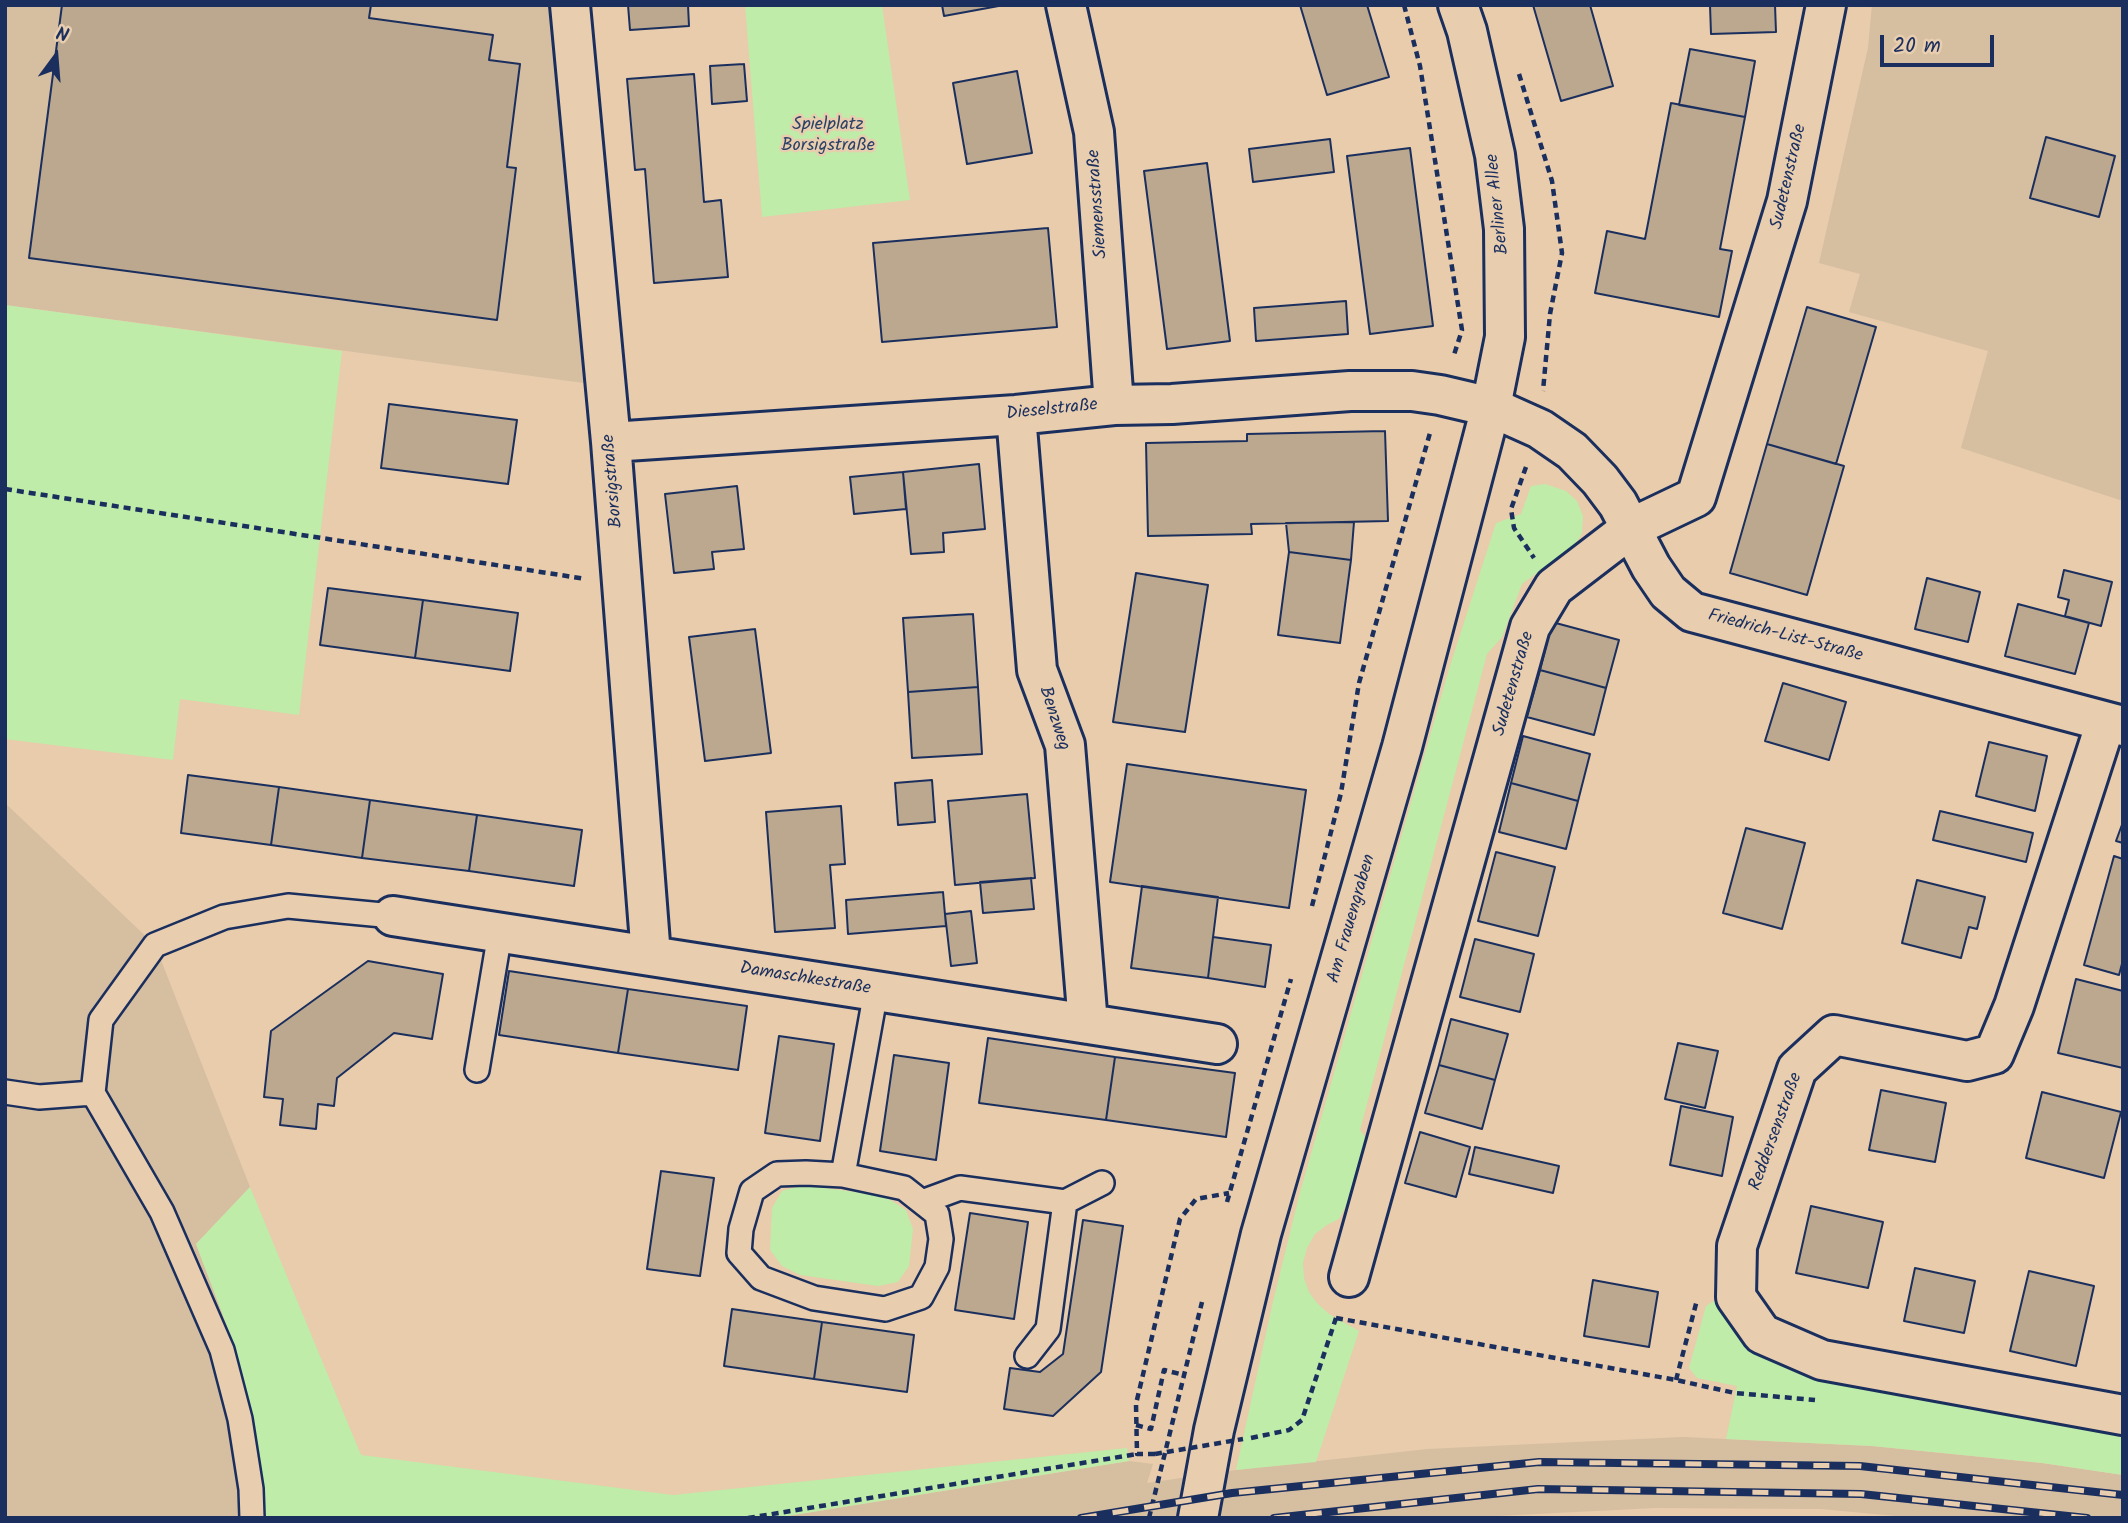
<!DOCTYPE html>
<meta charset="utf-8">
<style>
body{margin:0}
#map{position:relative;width:2128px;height:1523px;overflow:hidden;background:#e8ccab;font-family:Kalam,sans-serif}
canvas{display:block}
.frame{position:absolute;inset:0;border:7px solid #1b2f5e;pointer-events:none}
.north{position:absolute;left:21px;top:21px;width:70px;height:70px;-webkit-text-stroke:5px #e8cdaf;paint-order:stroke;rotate:16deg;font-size:19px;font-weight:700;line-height:28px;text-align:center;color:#1b2f5e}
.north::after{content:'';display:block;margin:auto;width:24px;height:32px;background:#1b2f5e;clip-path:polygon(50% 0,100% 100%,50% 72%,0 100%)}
.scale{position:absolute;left:1880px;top:35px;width:114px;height:32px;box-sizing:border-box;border:4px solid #1b2f5e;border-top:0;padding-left:9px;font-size:21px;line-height:24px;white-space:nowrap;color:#1b2f5e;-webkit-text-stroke:5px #e8cdaf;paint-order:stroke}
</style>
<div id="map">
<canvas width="2128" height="1523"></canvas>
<div class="frame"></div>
<div class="north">N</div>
<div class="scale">20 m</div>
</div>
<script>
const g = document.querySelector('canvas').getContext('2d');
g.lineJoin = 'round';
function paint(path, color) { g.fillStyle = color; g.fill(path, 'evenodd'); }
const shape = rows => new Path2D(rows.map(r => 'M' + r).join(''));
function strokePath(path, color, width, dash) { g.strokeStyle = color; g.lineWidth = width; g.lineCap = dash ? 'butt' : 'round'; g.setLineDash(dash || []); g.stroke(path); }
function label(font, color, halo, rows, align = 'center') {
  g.font = font + ' Kalam,sans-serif'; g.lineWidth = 5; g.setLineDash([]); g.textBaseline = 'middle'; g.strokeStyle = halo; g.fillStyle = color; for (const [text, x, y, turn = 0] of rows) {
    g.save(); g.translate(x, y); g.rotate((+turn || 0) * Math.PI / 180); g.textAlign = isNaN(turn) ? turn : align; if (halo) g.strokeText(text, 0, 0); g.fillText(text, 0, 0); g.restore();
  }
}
paint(shape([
 [5,5,570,5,606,386,5,305],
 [1872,5,2123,5,2123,501,1961,448,1988,351,1849,312,1860,274,1819,263,1868,48],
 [5,803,155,945,250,1187,196,1244,236,1349,263,1490,265,1518,5,1518],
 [1683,1437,1872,1446,2042,1463,2123,1475,2123,1518,1917,1518,1821,1509,1655,1508,1457,1518,775,1518,1129,1461,1153,1464,1147,1483,1236,1470,1428,1449]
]), '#d6bea1');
paint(shape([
 [745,5,882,5,910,200,762,217],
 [5,305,342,351,299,715,180,699,173,760,5,739],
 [1545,484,1566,491,1577,501,1583,516,1582,533,1575,545,1522,584,1502,637,1487,654,1360,1130,1370,1144,1358,1183,1339,1219,1327,1225,1315,1234,1307,1248,1303,1263,1304,1278,1309,1292,1317,1303,1329,1314,1359,1331,1316,1462,1236,1470,1272,1306,1299,1196,1449,669,1496,523,1521,514,1531,486],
 [803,1185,884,1196,906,1210,913,1229,909,1266,898,1282,878,1286,800,1275,782,1266,770,1250,772,1208,782,1191],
 [250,1187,361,1455,673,1495,1127,1448,1129,1461,775,1518,265,1518,263,1490,236,1350,196,1244],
 [1714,1301,1725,1305,1737,1330,2123,1428,2123,1475,2042,1463,1872,1446,1726,1439,1737,1386,1697,1378,1689,1368,1706,1306]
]), '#bfeca9');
const building = shape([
 [62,5,371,5,369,18,493,35,489,60,520,64,507,167,516,168,497,320,29,258,62,5],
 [628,5,688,5,689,26,630,30,628,5],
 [942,5,1004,5,944,16,942,5],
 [1300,5,1367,5,1389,77,1327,95,1300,5],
 [1533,5,1590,5,1613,86,1561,101,1533,5],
 [1710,5,1775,5,1776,32,1711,34,1710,5],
 [1690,49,1755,61,1745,117,1679,105,1690,49],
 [744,64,747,101,712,104,710,66,744,64],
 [1017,71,1032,153,967,164,953,83,1017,71],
 [694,74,704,202,721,200,728,277,654,283,645,169,635,170,627,79,694,74],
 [1671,103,1745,117,1720,249,1732,251,1719,317,1595,293,1607,231,1645,239,1671,103],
 [2046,137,2115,156,2099,217,2030,198,2046,137],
 [1330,139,1334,172,1253,182,1249,149,1330,139],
 [1410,148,1433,326,1370,334,1347,156,1410,148],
 [1207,163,1230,341,1167,349,1144,171,1207,163],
 [1048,228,1057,327,882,342,873,243,1048,228],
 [1346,301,1348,334,1256,341,1254,308,1346,301],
 [1807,307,1876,327,1836,464,1767,444,1807,307],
 [389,404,517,420,508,484,381,468,389,404],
 [1385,431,1388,521,1251,524,1252,534,1148,536,1146,443,1247,441,1247,434,1385,431],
 [1767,444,1844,466,1807,595,1730,573,1767,444],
 [979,464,985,529,943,533,944,552,911,554,903,472,979,464],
 [903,472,906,509,854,514,850,477,903,472],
 [737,486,744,549,712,552,714,569,674,573,665,494,737,486],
 [1354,522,1351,560,1289,552,1286,523,1354,522],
 [1289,552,1351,560,1340,643,1278,635,1289,552],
 [2064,570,2112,582,2101,626,2065,616,2069,600,2058,597,2064,570],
 [1136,573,1208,585,1185,732,1113,722,1136,573],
 [1927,578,1980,592,1968,642,1915,629,1927,578],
 [328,588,423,600,415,658,320,645,328,588],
 [423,600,518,613,510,671,415,658,423,600],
 [2018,604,2089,623,2075,674,2005,656,2018,604],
 [973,614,978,687,908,692,903,618,973,614],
 [1552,622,1619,640,1606,688,1540,670,1552,622],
 [755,629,771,753,705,761,689,637,755,629],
 [1540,670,1606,688,1594,735,1527,717,1540,670],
 [1783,683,1846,702,1829,760,1765,741,1783,683],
 [978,687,982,754,912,758,908,692,978,687],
 [1523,736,1590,754,1578,801,1511,783,1523,736],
 [1989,742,2047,756,2035,811,1976,796,1989,742],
 [1127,764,1306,790,1289,908,1110,882,1127,764],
 [188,775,279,787,271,845,181,833,188,775],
 [932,780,935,822,898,825,895,783,932,780],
 [1511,783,1578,801,1566,849,1499,832,1511,783],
 [279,787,370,800,362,858,271,845,279,787],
 [1027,794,1035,878,955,885,948,801,1027,794],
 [370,800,477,815,469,871,362,858,370,800],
 [841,806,845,864,830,865,835,928,775,932,766,812,841,806],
 [1940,811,2033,833,2026,862,1933,840,1940,811],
 [477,815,582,830,574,886,469,871,477,815],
 [2123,822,2123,843,2116,841,2123,822],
 [1746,828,1805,843,1782,929,1723,913,1746,828],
 [1496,852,1555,867,1538,936,1478,921,1496,852],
 [2114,856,2123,859,2123,960,2119,975,2084,965,2114,856],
 [1031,878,1034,909,983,913,980,882,1031,878],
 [1917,880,1985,897,1977,929,1969,927,1961,958,1902,943,1917,880],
 [1142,886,1218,897,1208,978,1131,968,1142,886],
 [943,892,946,926,848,934,846,900,943,892],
 [971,911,977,963,951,966,945,914,971,911],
 [1213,937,1271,945,1265,987,1208,978,1213,937],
 [1475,939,1534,954,1520,1012,1460,997,1475,939],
 [368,961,443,974,432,1039,394,1033,337,1078,334,1106,318,1104,316,1129,280,1125,283,1099,264,1097,271,1031,368,961],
 [509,971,628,989,618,1053,499,1035,509,971],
 [2076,979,2123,991,2123,1068,2058,1053,2076,979],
 [628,989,747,1006,738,1070,618,1053,628,989],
 [1451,1019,1508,1034,1495,1080,1439,1065,1451,1019],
 [779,1036,834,1044,820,1141,765,1133,779,1036],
 [988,1038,1115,1057,1106,1120,979,1103,988,1038],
 [1678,1043,1718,1051,1705,1108,1665,1099,1678,1043],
 [894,1055,949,1063,936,1160,880,1151,894,1055],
 [1115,1057,1235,1073,1226,1137,1106,1120,1115,1057],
 [1439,1065,1495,1080,1482,1129,1425,1113,1439,1065],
 [1881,1090,1946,1103,1935,1162,1869,1150,1881,1090],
 [2042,1092,2121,1112,2104,1178,2026,1158,2042,1092],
 [1681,1106,1733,1117,1722,1176,1670,1165,1681,1106],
 [1420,1132,1470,1147,1456,1197,1405,1183,1420,1132],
 [1475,1147,1559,1166,1553,1193,1469,1174,1475,1147],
 [661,1171,714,1178,700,1276,647,1269,661,1171],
 [1811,1206,1883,1222,1868,1288,1796,1273,1811,1206],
 [970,1213,1028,1222,1014,1319,955,1310,970,1213],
 [1083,1220,1123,1226,1101,1372,1053,1416,1004,1409,1010,1368,1040,1372,1063,1354,1083,1220],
 [1915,1268,1975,1281,1964,1333,1904,1321,1915,1268],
 [2029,1271,2094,1286,2076,1366,2010,1351,2029,1271],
 [1593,1280,1658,1292,1649,1347,1584,1336,1593,1280],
 [732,1309,822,1322,814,1379,724,1366,732,1309],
 [822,1322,914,1335,907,1392,814,1379,822,1322]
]);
paint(building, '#bba88e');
strokePath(building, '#1b2f5e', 2);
const service = shape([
 [477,1070,500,933],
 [5,1092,39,1097,93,1093],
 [806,1173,843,1175,904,1188,937,1214,941,1239,937,1267,921,1297,885,1309,814,1298,761,1278,739,1253,741,1229,752,1191,777,1174,806,1173],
 [843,1175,876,991],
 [922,1202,960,1188,1065,1202,1048,1329,1027,1356],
 [1065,1202,1102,1183],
 [252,1518,251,1489,240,1419,222,1350,162,1212,93,1093,101,1020,155,945,224,917,288,906,393,916]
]);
const minor = shape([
 [570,5,611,442,651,956],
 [1066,5,1094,132,1114,405],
 [1016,415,1037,670,1065,745,1088,1024],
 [611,442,1016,415,1114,405,1172,404,1350,391,1412,391,1440,395,1491,407,1540,429,1572,451,1600,480,1618,504,1651,567,1668,592,1692,612,2123,726],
 [2106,722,2014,1006,1994,1054,1967,1061,1834,1035,1797,1069,1737,1246,1736,1297,1762,1334,1822,1360,2123,1415],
 [393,916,1217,1044],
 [1349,1277,1530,627,1554,587,1631,528,1696,497,1787,201,1826,5]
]);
const secondary = shape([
 [1198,1518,1214,1430,1261,1234,1402,747,1491,407,1505,337,1504,229,1495,155,1467,31,1458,5]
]);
strokePath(service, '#1b2f5e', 28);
strokePath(minor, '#1b2f5e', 44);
strokePath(secondary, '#1b2f5e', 44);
strokePath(shape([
 [1404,5,1420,66,1462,330,1453,358],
 [1519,74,1552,181,1562,253,1550,314,1543,391],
 [1526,467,1511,509,1514,528,1534,558],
 [5,489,586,579],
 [1312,906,1341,793,1359,683,1430,433],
 [1227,1202,1291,979],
 [1336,1318,1676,1380,1735,1393,1815,1400],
 [1676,1380,1697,1300],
 [1136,1425,1151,1429,1164,1370,1184,1375],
 [1251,1438,1289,1430,1302,1420,1336,1318],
 [1155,1454,1137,1454,1136,1404,1180,1219,1196,1199,1229,1193],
 [748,1518,1137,1454],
 [1149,1518,1202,1302]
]), '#1b2f5e', 4.5, [7, 5]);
strokePath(service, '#e8cdaf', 23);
strokePath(minor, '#e8cdaf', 38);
strokePath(secondary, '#e8cdaf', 38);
const rail = shape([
 [1081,1518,1232,1493,1539,1462,1860,1466,2123,1495],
 [1274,1518,1538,1489,1861,1494,2087,1518]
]);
strokePath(rail, '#1b2f5e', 8);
strokePath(rail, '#e8cdaf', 5, [16]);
strokePath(shape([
 [1155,1454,1243,1439]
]), '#1b2f5e', 4.5, [7, 5]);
label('18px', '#2b4266', '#e8cdaf', [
 ["Spielplatz",828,126],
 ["Borsigstraße",828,147]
]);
label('18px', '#1b2f5e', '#e8cdaf', [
 ["Sudetenstraße",1790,177,-77],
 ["Siemensstraße",1099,204,-94],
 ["Berliner Allee",1499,204,-96],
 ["Dieselstraße",1052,411,-6],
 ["Borsigstraße",614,481,-95],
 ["Friedrich-List-Straße",1785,637,15],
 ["Sudetenstraße",1515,684,-74],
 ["Benzweg",1053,719,72],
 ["Am Frauengraben",1353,919,-74],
 ["Damaschkestraße",805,980,9],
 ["Reddersenstraße",1777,1132,-70]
]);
</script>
